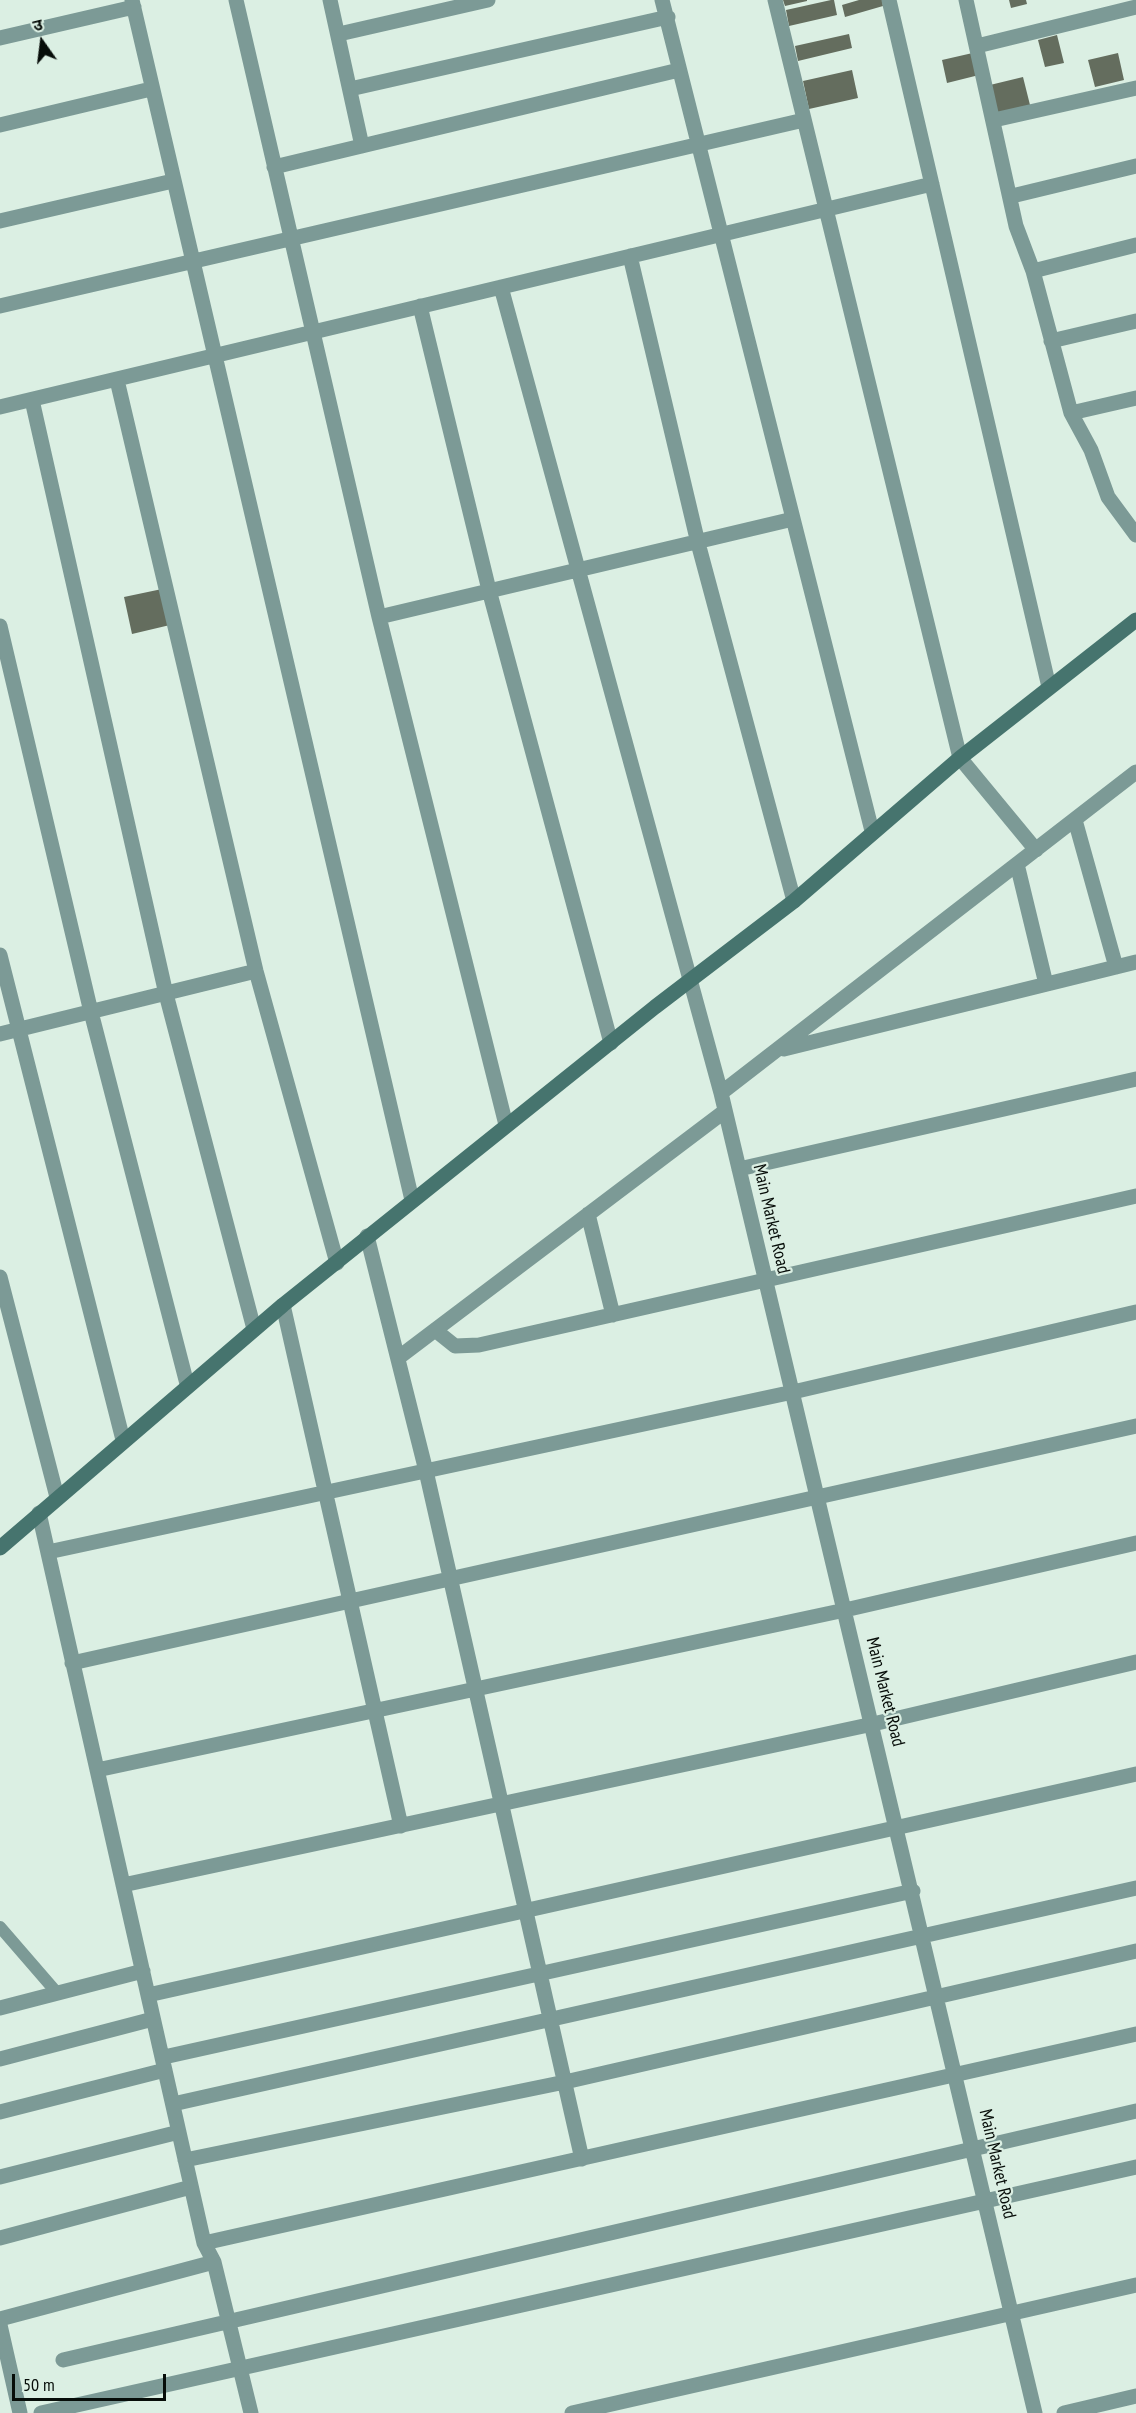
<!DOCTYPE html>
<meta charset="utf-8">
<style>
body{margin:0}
#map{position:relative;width:1136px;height:2413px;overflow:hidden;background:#dbefe3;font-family:"PT Sans Narrow","Noto Sans Devanagari",sans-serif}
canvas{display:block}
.north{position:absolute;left:12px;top:12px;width:60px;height:60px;-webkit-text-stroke:4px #dbefe3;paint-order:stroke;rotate:346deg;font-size:16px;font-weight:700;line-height:24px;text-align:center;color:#070d09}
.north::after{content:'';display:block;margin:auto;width:21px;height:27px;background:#070d09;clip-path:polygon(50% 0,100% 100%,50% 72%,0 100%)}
.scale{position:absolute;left:12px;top:2374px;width:154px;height:27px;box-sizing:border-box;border:3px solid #070d09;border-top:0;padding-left:8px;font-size:18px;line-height:21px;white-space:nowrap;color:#070d09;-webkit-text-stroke:4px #dbefe3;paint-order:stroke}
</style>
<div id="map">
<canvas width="1136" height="2413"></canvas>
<div class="north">उ</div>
<div class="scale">50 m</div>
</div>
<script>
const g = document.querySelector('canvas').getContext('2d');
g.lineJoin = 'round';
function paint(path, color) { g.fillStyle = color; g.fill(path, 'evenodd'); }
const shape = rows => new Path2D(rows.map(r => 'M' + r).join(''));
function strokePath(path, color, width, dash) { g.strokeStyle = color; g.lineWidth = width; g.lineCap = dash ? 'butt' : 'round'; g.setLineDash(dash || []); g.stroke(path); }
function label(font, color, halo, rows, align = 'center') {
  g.font = font + ' "PT Sans Narrow",sans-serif'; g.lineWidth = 4.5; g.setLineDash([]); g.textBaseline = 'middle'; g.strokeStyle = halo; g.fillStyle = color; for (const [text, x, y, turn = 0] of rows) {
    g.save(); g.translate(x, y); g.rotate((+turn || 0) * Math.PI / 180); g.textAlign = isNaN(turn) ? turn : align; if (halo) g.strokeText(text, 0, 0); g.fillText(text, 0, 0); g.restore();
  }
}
paint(shape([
 [783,0,807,0,807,1,785,6],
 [831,0,834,0,837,15,789,26,786,10],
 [859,0,882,0,883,6,845,17,842,5],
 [1009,0,1026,0,1027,4,1011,8],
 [849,34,852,48,798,61,795,46],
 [1057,35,1064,63,1045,67,1038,40],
 [977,52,983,74,947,83,942,60],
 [1118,53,1124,80,1095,87,1088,60],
 [852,70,858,98,809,109,803,81],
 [1023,77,1030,105,996,113,990,85],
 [162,589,170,625,132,634,124,597]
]), '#646d5e');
strokePath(shape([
 [0,1927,58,1994]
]), '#7c9a96', 12);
strokePath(shape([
 [132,0,412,1200],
 [236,0,379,617,506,1125],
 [330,0,362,146],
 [662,0,872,831],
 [775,0,960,758,1036,850],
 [889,0,1049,687],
 [966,0,1016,226,1033,271,1071,413,1091,450,1108,497,1136,535],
 [339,34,488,0],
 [0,38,134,7],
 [977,46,1136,7],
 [350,89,668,17],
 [994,120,1136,88],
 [0,125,151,89],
 [274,167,679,70],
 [1012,196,1136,166],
 [0,221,173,181],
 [630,256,698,543,794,901],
 [1033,271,1136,245],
 [501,287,721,1093,1035,2413],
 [0,306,804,120],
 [420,306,489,590,611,1043],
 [1051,341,1136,321],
 [117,380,256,971,337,1263],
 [32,400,166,994,254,1329],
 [0,407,932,184],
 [1071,413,1136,398],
 [379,617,793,519],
 [0,626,91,1012,187,1384],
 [1075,820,1116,967],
 [1017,864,1046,984],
 [0,955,123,1440],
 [0,1034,256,971],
 [784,1049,1136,962],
 [721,1093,1136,772],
 [739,1169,1136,1079],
 [588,1214,613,1315],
 [367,1236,426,1471,582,2159],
 [0,1277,57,1497],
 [283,1305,401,1826],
 [435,1330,455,1346,479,1345,1136,1196],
 [398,1358,725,1111],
 [39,1513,204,2243,214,2262,251,2413],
 [48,1552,793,1392,1136,1312],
 [72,1663,1136,1426],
 [97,1770,845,1610,1136,1543],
 [123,1885,873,1724,1136,1662],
 [148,1995,1136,1774],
 [0,2008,143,1971],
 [164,2057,913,1891],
 [0,2059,153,2019],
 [173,2104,1136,1888],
 [0,2112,165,2070],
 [185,2160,565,2082,1136,1951],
 [0,2177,179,2132],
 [0,2238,191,2187],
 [204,2243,1136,2034],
 [0,2319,214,2262],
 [0,2325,20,2413],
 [63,2360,1136,2111],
 [41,2413,1136,2167],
 [572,2413,1136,2285],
 [1064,2413,1136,2396]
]), '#7c9a96', 15);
strokePath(shape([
 [0,1548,283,1305,655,1007,794,901,960,758,1136,620]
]), '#46746e', 15);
label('18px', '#070d09', '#dbefe3', [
 ["Main Market Road",771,1219,77],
 ["Main Market Road",885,1692,76],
 ["Main Market Road",997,2164,77]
]);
</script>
